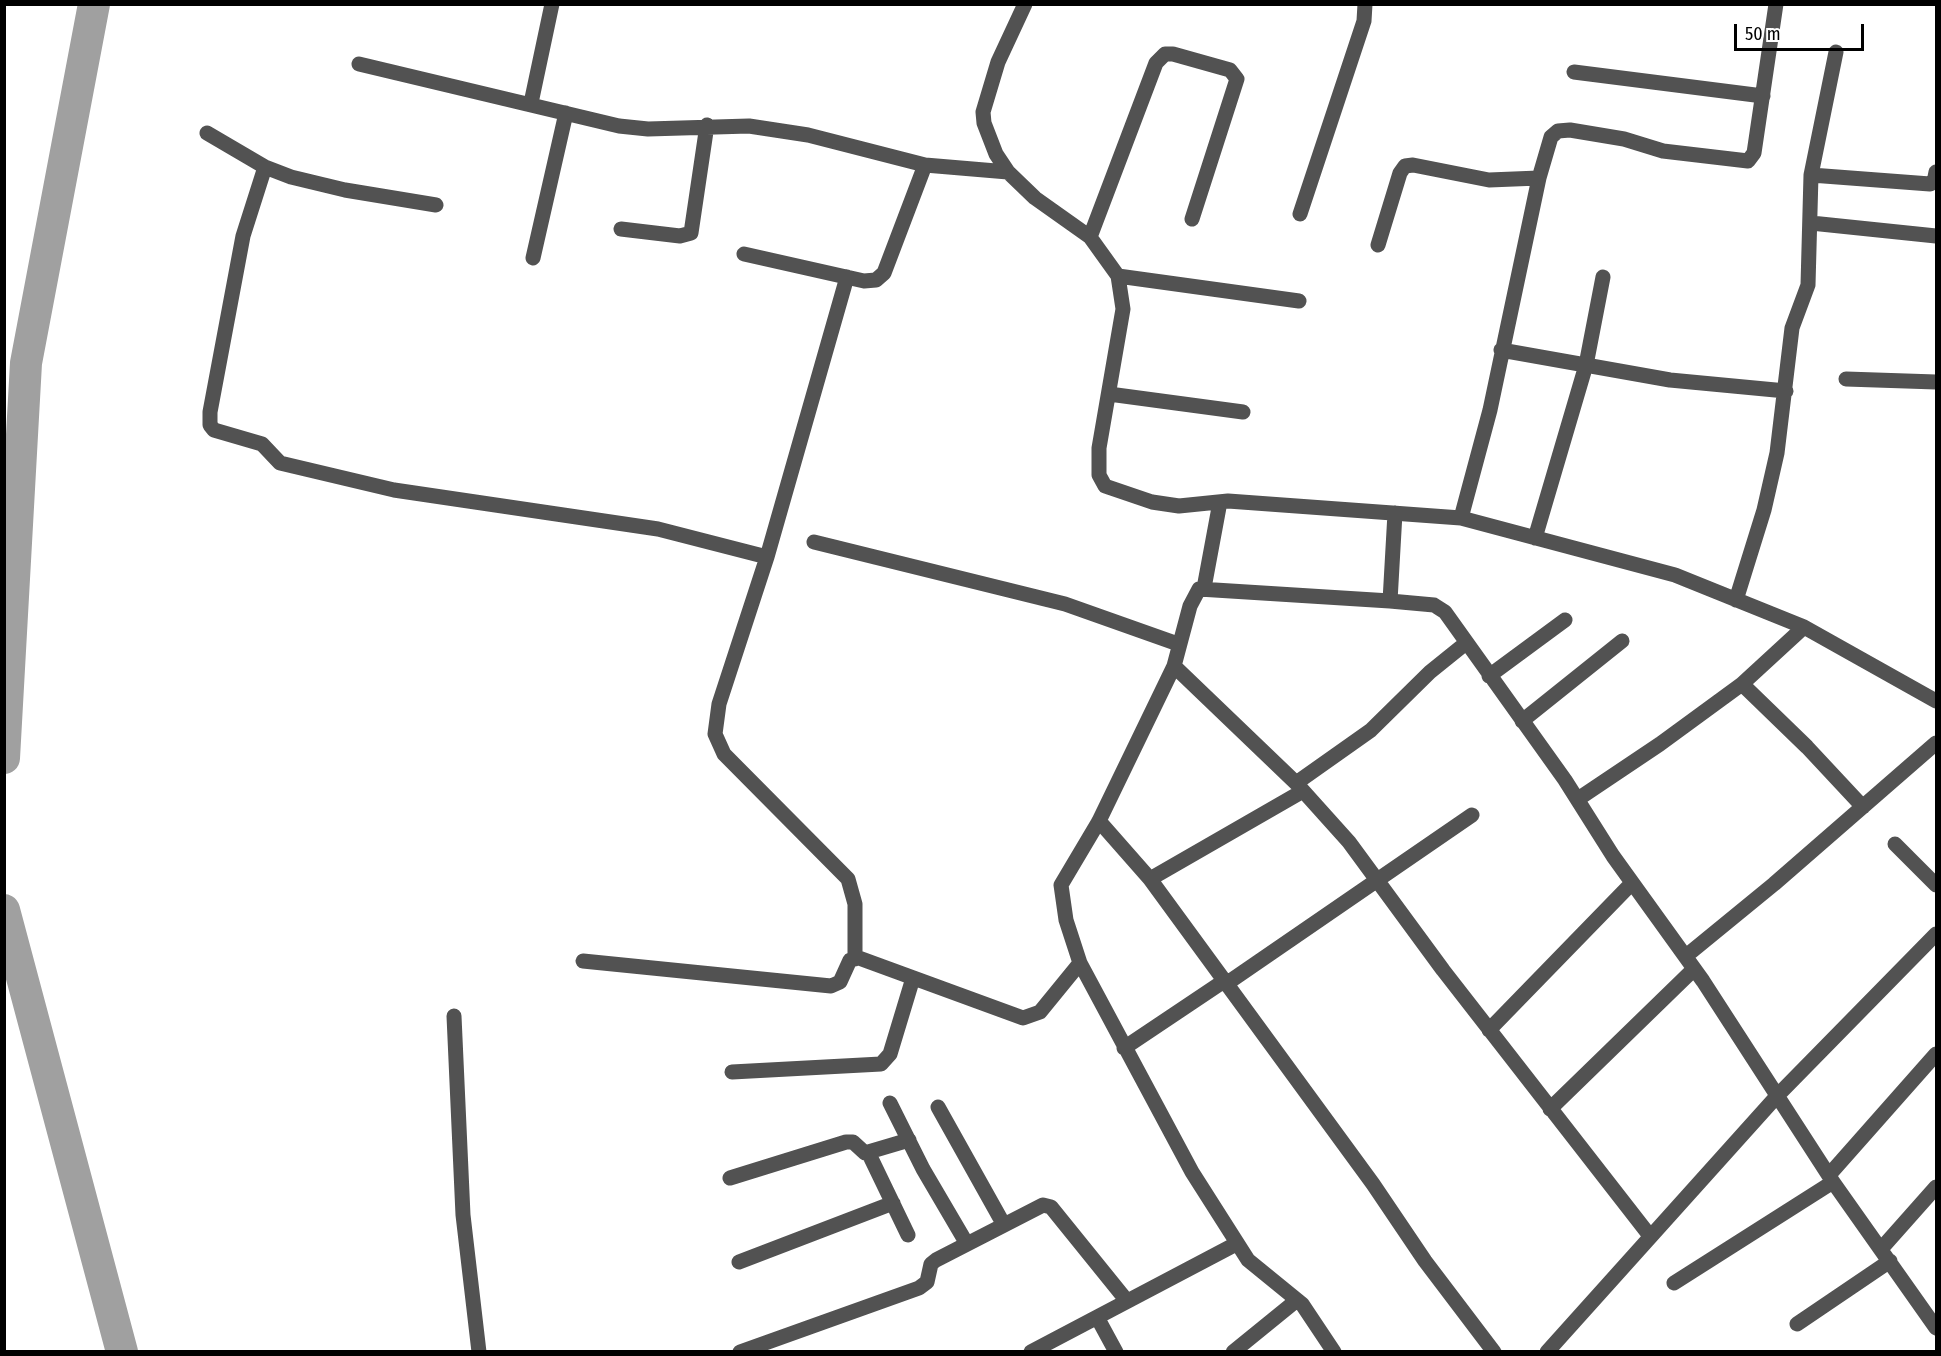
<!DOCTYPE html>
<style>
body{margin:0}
#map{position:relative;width:1941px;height:1356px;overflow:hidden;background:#fff;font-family:"Fira Sans Condensed",sans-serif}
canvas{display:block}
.frame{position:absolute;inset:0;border:6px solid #000;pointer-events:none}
.scale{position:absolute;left:1734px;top:24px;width:130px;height:27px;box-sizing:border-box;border:3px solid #000;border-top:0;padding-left:8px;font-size:18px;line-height:21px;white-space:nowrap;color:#000;-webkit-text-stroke:4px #fff;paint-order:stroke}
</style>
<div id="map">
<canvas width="1941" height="1356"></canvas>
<div class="frame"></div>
<div class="scale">50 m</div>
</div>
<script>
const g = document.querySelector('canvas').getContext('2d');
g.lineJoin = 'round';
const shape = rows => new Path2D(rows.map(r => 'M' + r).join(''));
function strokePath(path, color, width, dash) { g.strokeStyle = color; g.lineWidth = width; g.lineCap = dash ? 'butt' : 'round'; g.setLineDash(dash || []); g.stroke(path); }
strokePath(shape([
 [4,758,26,363,94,4],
 [4,910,122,1352]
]), '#a0a0a0', 32);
strokePath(shape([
 [1025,4,998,62,983,112,984,123,996,154,1008,172,1035,198,1090,237,1118,276,1123,309,1099,448,1099,475,1105,486,1152,502,1179,506,1228,501,1461,518,1675,575,1804,627,1936,701],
 [359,64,619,126,648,129,749,126,808,135,925,165,1008,172],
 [1574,72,1763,96],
 [531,103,552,4],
 [207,133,265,167,291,177,345,190,436,205],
 [265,167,243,236,210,412,210,425,214,430,262,444,280,463,394,490,658,529,767,557],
 [1811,175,1930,184,1934,182,1936,172],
 [1300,214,1364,21,1365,4],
 [1811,223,1936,236],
 [621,229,680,236,691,233,707,125],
 [1090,237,1156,63,1165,54,1173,54,1230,70,1237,79,1192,219],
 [1378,245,1400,173,1405,166,1413,165,1489,180,1539,178],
 [744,254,864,281,876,280,884,273,925,165],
 [533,258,566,113],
 [1118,276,1299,301],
 [847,277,767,557,719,704,715,734,724,754,848,879,855,904,855,959],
 [1501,350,1670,380,1786,391],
 [1846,379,1936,382],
 [1109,394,1243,412],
 [1395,513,1390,601,1434,605,1445,612,1565,780,1613,856,1703,981,1833,1182,1936,1328],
 [1461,518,1490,410,1539,178,1551,137,1558,131,1570,130,1624,139,1663,151,1748,161,1754,153,1776,4],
 [1535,538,1586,365,1603,277],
 [814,542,1065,604,1178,644],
 [1204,588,1220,502],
 [1736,600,1764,510,1777,453,1792,328,1808,285,1811,175,1836,52],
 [1174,666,1296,783,1349,842,1443,970,1650,1236],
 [1489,676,1565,620],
 [1742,684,1807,747,1863,807],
 [1522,721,1622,641],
 [1296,783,1371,730,1430,672,1466,643],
 [1578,799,1660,744,1742,684,1804,627],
 [1099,821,1150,879,1373,1184,1425,1261,1494,1352],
 [1895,844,1936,885],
 [1150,879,1303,791],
 [1686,956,1774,884,1936,743],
 [583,961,831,986,840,982,850,960,859,958,1023,1018,1040,1012,1080,963],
 [1226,984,1472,815],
 [454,1016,463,1215,479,1352],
 [1489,1030,1632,883],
 [1124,1048,1224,981],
 [732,1072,881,1064,890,1054,913,978],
 [890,1103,923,1169,967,1244],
 [938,1107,1004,1225],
 [1550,1109,1694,969],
 [868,1152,908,1235],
 [1829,1175,1936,1054],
 [730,1178,846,1142,853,1142,865,1153,909,1140],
 [1881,1249,1936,1187],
 [739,1262,893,1203],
 [1674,1283,1833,1182],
 [1097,1317,1116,1352],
 [1797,1324,1890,1261],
 [740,1352,919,1288,927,1282,931,1264,936,1260,1043,1205,1051,1207,1127,1301],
 [1031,1352,1236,1244],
 [1233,1352,1297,1300],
 [1334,1352,1302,1304,1248,1260,1192,1172,1080,963,1066,920,1061,885,1099,821,1174,666,1190,606,1199,589,1390,601],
 [1547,1352,1777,1096,1936,934]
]), '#525252', 15);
</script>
